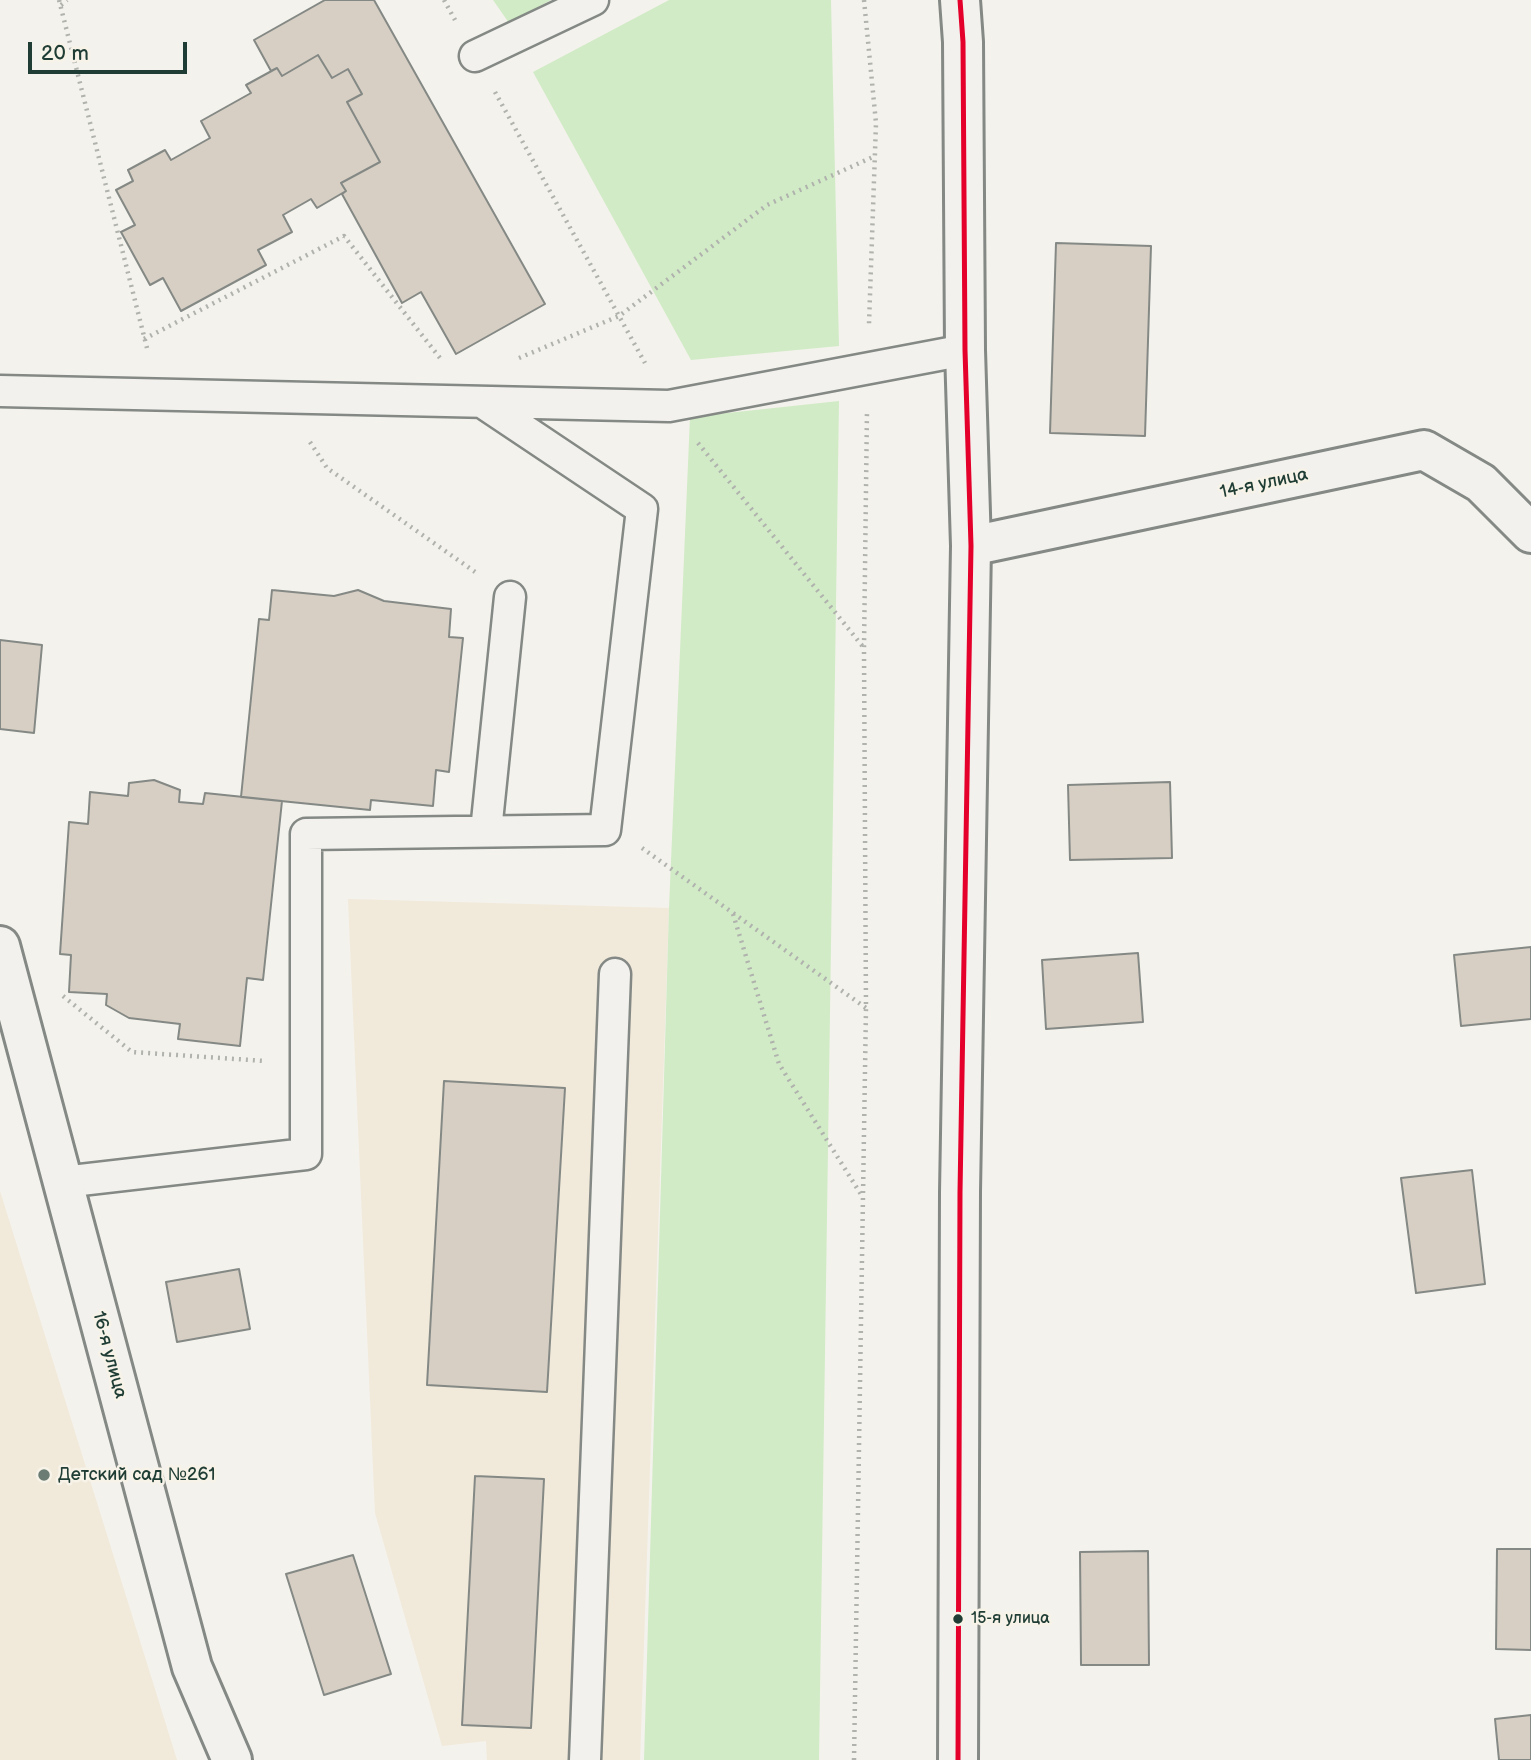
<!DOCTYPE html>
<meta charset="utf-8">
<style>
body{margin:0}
#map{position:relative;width:1531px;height:1760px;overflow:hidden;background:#f4f2ec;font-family:"Balsamiq Sans",sans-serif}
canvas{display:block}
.scale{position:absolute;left:28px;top:42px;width:159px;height:32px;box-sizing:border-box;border:4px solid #1f3d34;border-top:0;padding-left:9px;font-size:21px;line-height:24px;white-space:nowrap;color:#1f3d34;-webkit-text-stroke:5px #f7f3e8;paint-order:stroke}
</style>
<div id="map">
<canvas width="1531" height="1760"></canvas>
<div class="scale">20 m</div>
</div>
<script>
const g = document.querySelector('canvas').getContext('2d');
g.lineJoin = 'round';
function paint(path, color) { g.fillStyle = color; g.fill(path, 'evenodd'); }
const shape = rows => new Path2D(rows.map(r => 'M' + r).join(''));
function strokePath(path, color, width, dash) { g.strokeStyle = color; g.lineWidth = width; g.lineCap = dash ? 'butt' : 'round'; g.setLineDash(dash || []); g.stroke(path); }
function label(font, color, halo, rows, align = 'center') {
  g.font = font + ' "Balsamiq Sans",sans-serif'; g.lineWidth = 5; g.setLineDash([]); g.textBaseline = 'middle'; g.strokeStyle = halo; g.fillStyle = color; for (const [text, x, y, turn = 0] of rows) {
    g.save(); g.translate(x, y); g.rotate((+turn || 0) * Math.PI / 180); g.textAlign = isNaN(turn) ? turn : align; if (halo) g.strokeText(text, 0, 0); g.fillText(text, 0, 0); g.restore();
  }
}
paint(shape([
 [348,899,669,908,640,1760,487,1760,486,1741,442,1746,375,1513],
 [0,1191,177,1760,0,1760]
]), '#f1e9da');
paint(shape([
 [493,0,551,0,509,23],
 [669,0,831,0,839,346,691,360,533,72],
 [839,401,819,1760,644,1760,669,908,690,417]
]), '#d1ebc6');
const building = shape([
 [325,0,374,0,545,304,456,354,421,292,402,303,342,194,346,191,341,183,380,162,347,102,362,94,348,69,332,78,318,55,282,76,277,68,271,71,254,40,325,0],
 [318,55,332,78,348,69,362,94,347,102,380,162,341,183,346,191,317,208,311,199,283,215,292,232,258,250,266,265,181,311,163,278,150,285,121,232,135,225,116,190,133,181,128,170,165,150,171,160,210,138,201,121,251,93,246,85,277,68,282,76,318,55],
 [1056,243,1151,246,1145,436,1050,433,1056,243],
 [272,590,334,596,358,590,384,601,451,609,449,637,463,638,449,772,436,770,433,806,371,800,370,810,241,797,259,619,269,620,272,590],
 [0,640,42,645,34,733,0,729,0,640],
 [154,780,180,790,179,802,203,804,205,793,282,801,263,980,247,978,240,1046,178,1039,180,1024,129,1018,106,1005,107,994,69,992,71,955,60,954,69,822,88,824,90,792,128,796,129,783,154,780],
 [1170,782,1172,858,1070,860,1068,785,1170,782],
 [1531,947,1531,1019,1461,1026,1454,955,1531,947],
 [1138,953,1143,1022,1046,1029,1042,960,1138,953],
 [444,1081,565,1088,547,1392,427,1385,444,1081],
 [1472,1170,1485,1284,1416,1293,1401,1178,1472,1170],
 [239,1269,250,1329,177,1342,166,1282,239,1269],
 [475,1476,544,1479,531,1728,462,1725,475,1476],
 [1497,1549,1531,1549,1531,1650,1496,1649,1497,1549],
 [1148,1551,1149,1665,1081,1665,1080,1552,1148,1551],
 [353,1555,391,1674,324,1695,286,1574,353,1555],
 [1531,1715,1531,1760,1499,1760,1495,1719,1531,1715]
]);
paint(building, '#d7cfc4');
strokePath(building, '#848985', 2);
const service = shape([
 [475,56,593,0],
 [0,391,669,406,965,350],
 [486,831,510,597],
 [63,1182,306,1154,306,834,605,830,642,509,482,402],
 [585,1760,615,974]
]);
const minor = shape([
 [971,546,1424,450,1481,483,1531,533],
 [0,946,192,1667,232,1760]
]);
const secondary = shape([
 [958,1760,960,1192,971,546,965,350,963,42,960,0]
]);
strokePath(service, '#848985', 35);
strokePath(minor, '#848985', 44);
strokePath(secondary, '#848985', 44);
strokePath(shape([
 [59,0,148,352],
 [444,0,455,20],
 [864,0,876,123,869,324],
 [61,5,67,0],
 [495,92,645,363],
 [144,339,344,236,440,358],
 [519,358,619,316,767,205,875,156],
 [310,442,327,468,478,574],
 [698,443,864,648],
 [642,848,866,1008],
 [733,914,779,1064,862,1196],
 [63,996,132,1052,265,1061],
 [854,1760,866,1008,864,649,867,410]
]), '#b0b2ae', 4.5, [2, 5]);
strokePath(service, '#f2f1ed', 30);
strokePath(minor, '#f2f1ed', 38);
strokePath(secondary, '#f2f1ed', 38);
strokePath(shape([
 [958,1760,960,1192,971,546,965,350,963,42,960,0]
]), '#e4002b', 5);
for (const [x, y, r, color] of [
 [44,1475,7,"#6a7c74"],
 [958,1619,6,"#1f3d34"]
]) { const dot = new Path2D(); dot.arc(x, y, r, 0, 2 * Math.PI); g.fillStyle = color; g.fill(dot); strokePath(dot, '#f7f3e8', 2.5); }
label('16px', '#1f3d34', '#f7f3e8', [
 ["15-я улица",971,1619]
], 'left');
label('18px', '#1f3d34', '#f7f3e8', [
 ["14-я улица",1264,484,-12],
 ["16-я улица",109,1355,75]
]);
label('18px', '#1f3d34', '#f7f3e8', [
 ["Детский сад №261",58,1475]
], 'left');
</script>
